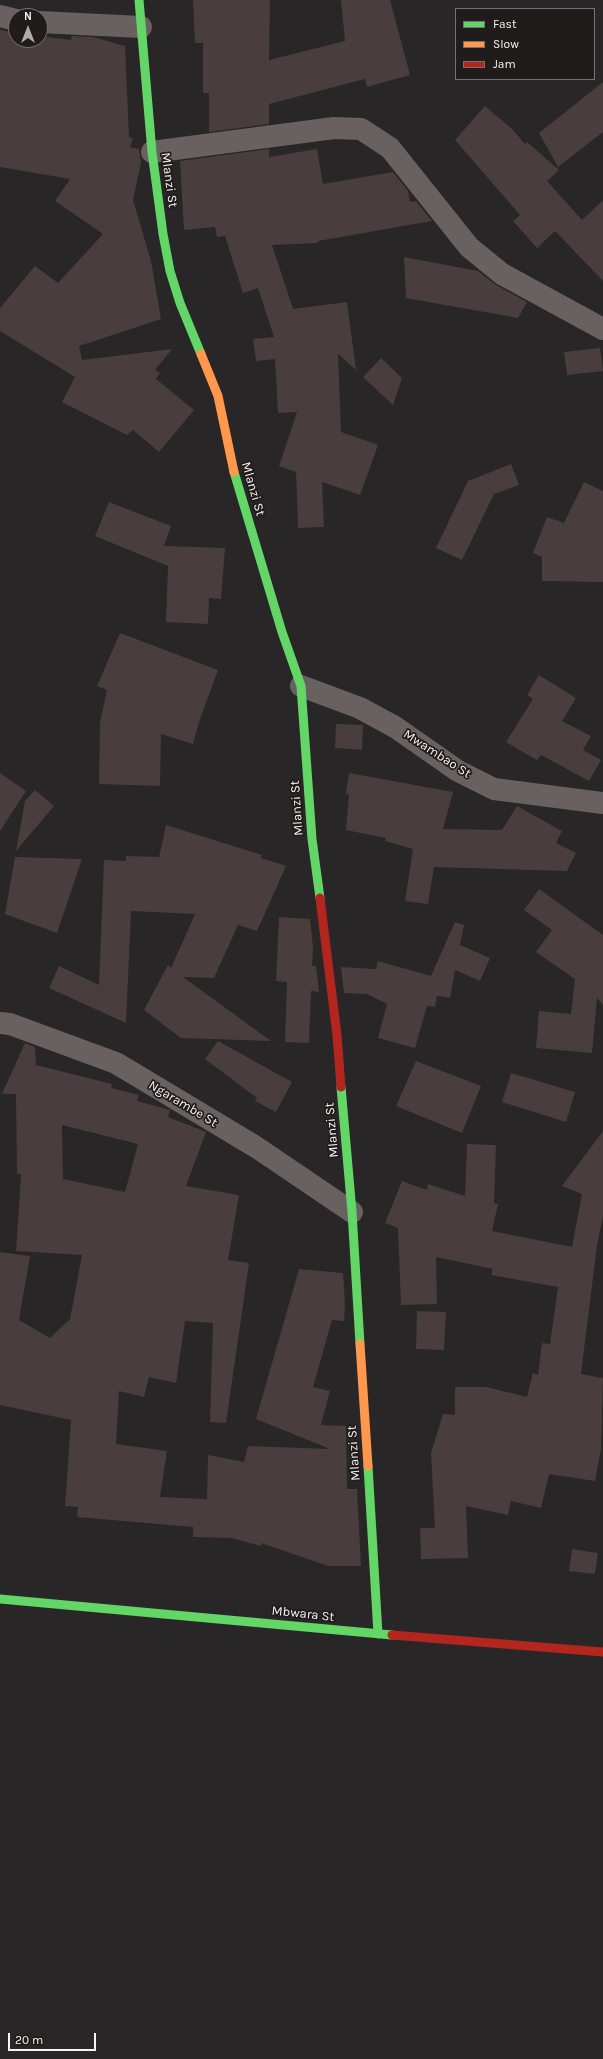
<!DOCTYPE html>
<style>
body{margin:0}
#map{position:relative;width:603px;height:2059px;overflow:hidden;background:#282626;font-family:Karla,sans-serif}
canvas{display:block}
.legend{position:absolute;left:455px;top:8px;width:140px;height:72px;box-sizing:border-box;background:#201c1c;border:1px solid #767272;margin:0;padding:5px 7px;list-style:none;font-size:12px;color:#f6f3f2}
.legend li{display:flex;align-items:center;gap:8px;height:20px}
.legend b{width:20px;border:1px solid #767272}
.north{position:absolute;left:8px;top:8px;width:40px;height:40px;box-sizing:border-box;background:#201c1c;border:1px solid #767272;border-radius:50%;rotate:0deg;font-size:11px;font-weight:700;line-height:16px;text-align:center;color:#f6f3f2}
.north::after{content:'';display:block;margin:auto;width:14px;height:18px;background:#aeabab;clip-path:polygon(50% 0,100% 100%,50% 72%,0 100%)}
.scale{position:absolute;left:8px;top:2033px;width:88px;height:18px;box-sizing:border-box;border:2px solid #f6f3f2;border-top:0;padding-left:5px;font-size:12px;line-height:14px;white-space:nowrap;color:#f6f3f2;-webkit-text-stroke:3px #201c1c;paint-order:stroke}
</style>
<div id="map">
<canvas width="603" height="2059"></canvas>
<ul class="legend">
<li><b style="height:5px;background:#63d668"></b>Fast</li>
<li><b style="height:5px;background:#ff974d"></b>Slow</li>
<li><b style="height:5px;background:#b3261e"></b>Jam</li>
</ul>
<div class="north">N</div>
<div class="scale">20 m</div>
</div>
<script>
const g = document.querySelector('canvas').getContext('2d');
g.lineJoin = 'round';
function paint(path, color) { g.fillStyle = color; g.fill(path, 'evenodd'); }
const shape = rows => new Path2D(rows.map(r => 'M' + r).join(''));
function strokePath(path, color, width, dash) { g.strokeStyle = color; g.lineWidth = width; g.lineCap = dash ? 'butt' : 'round'; g.setLineDash(dash || []); g.stroke(path); }
function label(font, color, halo, rows, align = 'center') {
  g.font = font + ' Karla,sans-serif'; g.lineWidth = 3.5; g.setLineDash([]); g.textBaseline = 'middle'; g.strokeStyle = halo; g.fillStyle = color; for (const [text, x, y, turn = 0] of rows) {
    g.save(); g.translate(x, y); g.rotate((+turn || 0) * Math.PI / 180); g.textAlign = isNaN(turn) ? turn : align; if (halo) g.strokeText(text, 0, 0); g.fillText(text, 0, 0); g.restore();
  }
}
paint(shape([
 [193,0,270,0,269,60,345,41,341,0,390,0,410,75,367,87,365,79,269,104,269,124,209,132,209,93,203,93,203,43,195,43],
 [0,30,16,33,16,40,40,40,40,36,71,40,72,36,93,37,125,46,129,137,133,139,130,147,139,149,141,163,133,200,151,261,161,319,79,346,82,360,172,349,155,370,160,373,156,379,194,410,159,452,133,430,127,435,62,402,75,377,0,331,0,308,35,266,58,283,103,234,55,201,70,179,0,167],
 [603,82,603,132,558,167,539,133],
 [485,106,513,130,525,144,527,142,559,170,547,181,582,220,603,200,603,281,555,231,537,248,513,221,520,215,455,140],
 [269,149,269,157,317,149,323,184,393,172,408,191,410,202,416,201,432,221,318,241,318,243,272,245,293,309,347,302,356,370,338,354,341,432,378,445,360,495,322,482,324,527,298,528,296,472,279,466,297,412,278,413,275,359,256,361,253,339,274,337,258,288,243,293,225,236,217,237,215,227,184,230,180,161],
 [404,257,478,271,496,285,527,302,518,318,406,298],
 [600,348,603,371,567,375,564,352],
 [381,358,402,378,393,405,363,377],
 [511,464,519,485,494,494,462,560,436,548,469,479,471,480],
 [584,482,603,491,603,582,542,581,542,557,533,553,547,517,564,523],
 [109,502,171,526,164,546,225,548,221,599,209,598,208,624,166,622,168,566,95,536],
 [120,633,218,670,199,722,193,744,161,734,160,786,99,784,100,723,107,690,97,686],
 [539,675,576,698,562,721,591,736,583,750,601,760,589,781,541,755,537,760,506,742,533,699,527,695],
 [336,724,363,725,362,750,335,748],
 [0,773,26,791,0,831],
 [349,773,453,792,443,829,502,830,517,806,562,831,556,843,576,853,567,871,434,867,428,904,405,901,413,849,385,841,386,838,346,830,349,795,346,794],
 [35,790,54,806,16,851,25,801],
 [166,825,262,855,261,858,286,866,257,931,238,925,214,978,183,977,271,1041,181,1038,144,1010,168,965,171,968,195,914,131,911,126,1023,49,988,59,966,99,985,104,860,126,861,126,856,159,857],
 [15,857,82,859,57,933,5,914],
 [539,889,603,935,603,1005,597,998,592,1053,536,1048,539,1011,571,1014,575,979,536,952,552,930,524,910],
 [279,917,310,919,313,947,312,966,316,966,319,992,311,991,309,1043,285,1042,287,982,276,981],
 [455,922,464,925,460,945,490,958,480,981,455,970,450,998,437,996,435,1007,427,1006,415,1048,378,1038,387,1004,367,994,344,993,341,967,376,969,378,961,431,976],
 [218,1041,292,1082,276,1112,255,1101,257,1098,205,1059],
 [25,1043,35,1047,36,1065,112,1084,111,1088,139,1095,137,1101,170,1110,168,1117,206,1132,186,1186,239,1195,228,1260,249,1263,226,1423,210,1422,213,1323,185,1321,176,1383,149,1377,144,1397,119,1391,116,1444,167,1451,160,1497,207,1499,208,1455,244,1462,248,1446,330,1449,256,1419,299,1269,343,1273,345,1304,344,1321,332,1320,313,1387,330,1391,321,1425,346,1426,347,1489,357,1489,361,1566,328,1566,261,1543,261,1546,231,1538,193,1537,193,1527,77,1517,78,1507,65,1506,71,1420,0,1405,0,1252,30,1256,19,1320,50,1338,70,1319,82,1255,16,1251,21,1174,17,1174,16,1094,2,1094],
 [62,1125,138,1144,125,1192,63,1179],
 [416,1061,481,1086,462,1133,396,1106],
 [511,1073,575,1092,566,1122,502,1102],
 [603,1131,603,1216,597,1245,581,1374,603,1378,601,1449,595,1481,549,1474,541,1508,511,1501,508,1515,466,1506,468,1558,421,1559,420,1528,435,1528,431,1453,443,1414,455,1415,455,1387,486,1387,527,1397,533,1373,538,1375,542,1343,550,1344,558,1287,491,1275,493,1269,436,1257,437,1304,401,1305,398,1228,385,1223,402,1181,427,1190,428,1184,465,1196,467,1144,496,1145,494,1203,498,1204,492,1231,572,1247,582,1194,562,1186],
 [417,1311,446,1312,444,1350,416,1349],
 [572,1549,598,1553,595,1574,569,1571]
]), '#4a3d3d');
strokePath(shape([
 [0,16,16,20],
 [40,22,141,27],
 [152,152,334,128,361,129,390,148,469,247,502,274,603,329],
 [301,686,360,708,395,727,458,771,494,789,603,803],
 [0,1023,10,1024,116,1063,256,1147,352,1212]
]), '#696060', 22);
strokePath(shape([
 [139,0,152,152,163,234,170,271,180,303,201,354],
 [234,472,282,632,301,686,312,839,320,898],
 [341,1087,352,1212,360,1344],
 [368,1466,378,1634],
 [0,1599,392,1635]
]), '#63d668', 9);
strokePath(shape([
 [201,354,218,396,234,472],
 [360,1344,368,1466]
]), '#ff974d', 9);
strokePath(shape([
 [320,898,337,1035,341,1087],
 [392,1635,603,1652]
]), '#b3261e', 9);
label('13px', '#f6f3f2', '#201c1c', [
 ["Mlanzi St",169,180,82],
 ["Mlanzi St",253,489,74],
 ["Mwambao St",437,754,33],
 ["Mlanzi St",297,808,-94],
 ["Ngarambe St",183,1104,31],
 ["Mlanzi St",332,1130,-95],
 ["Mlanzi St",354,1453,-94],
 ["Mbwara St",303,1614,6]
]);
</script>
